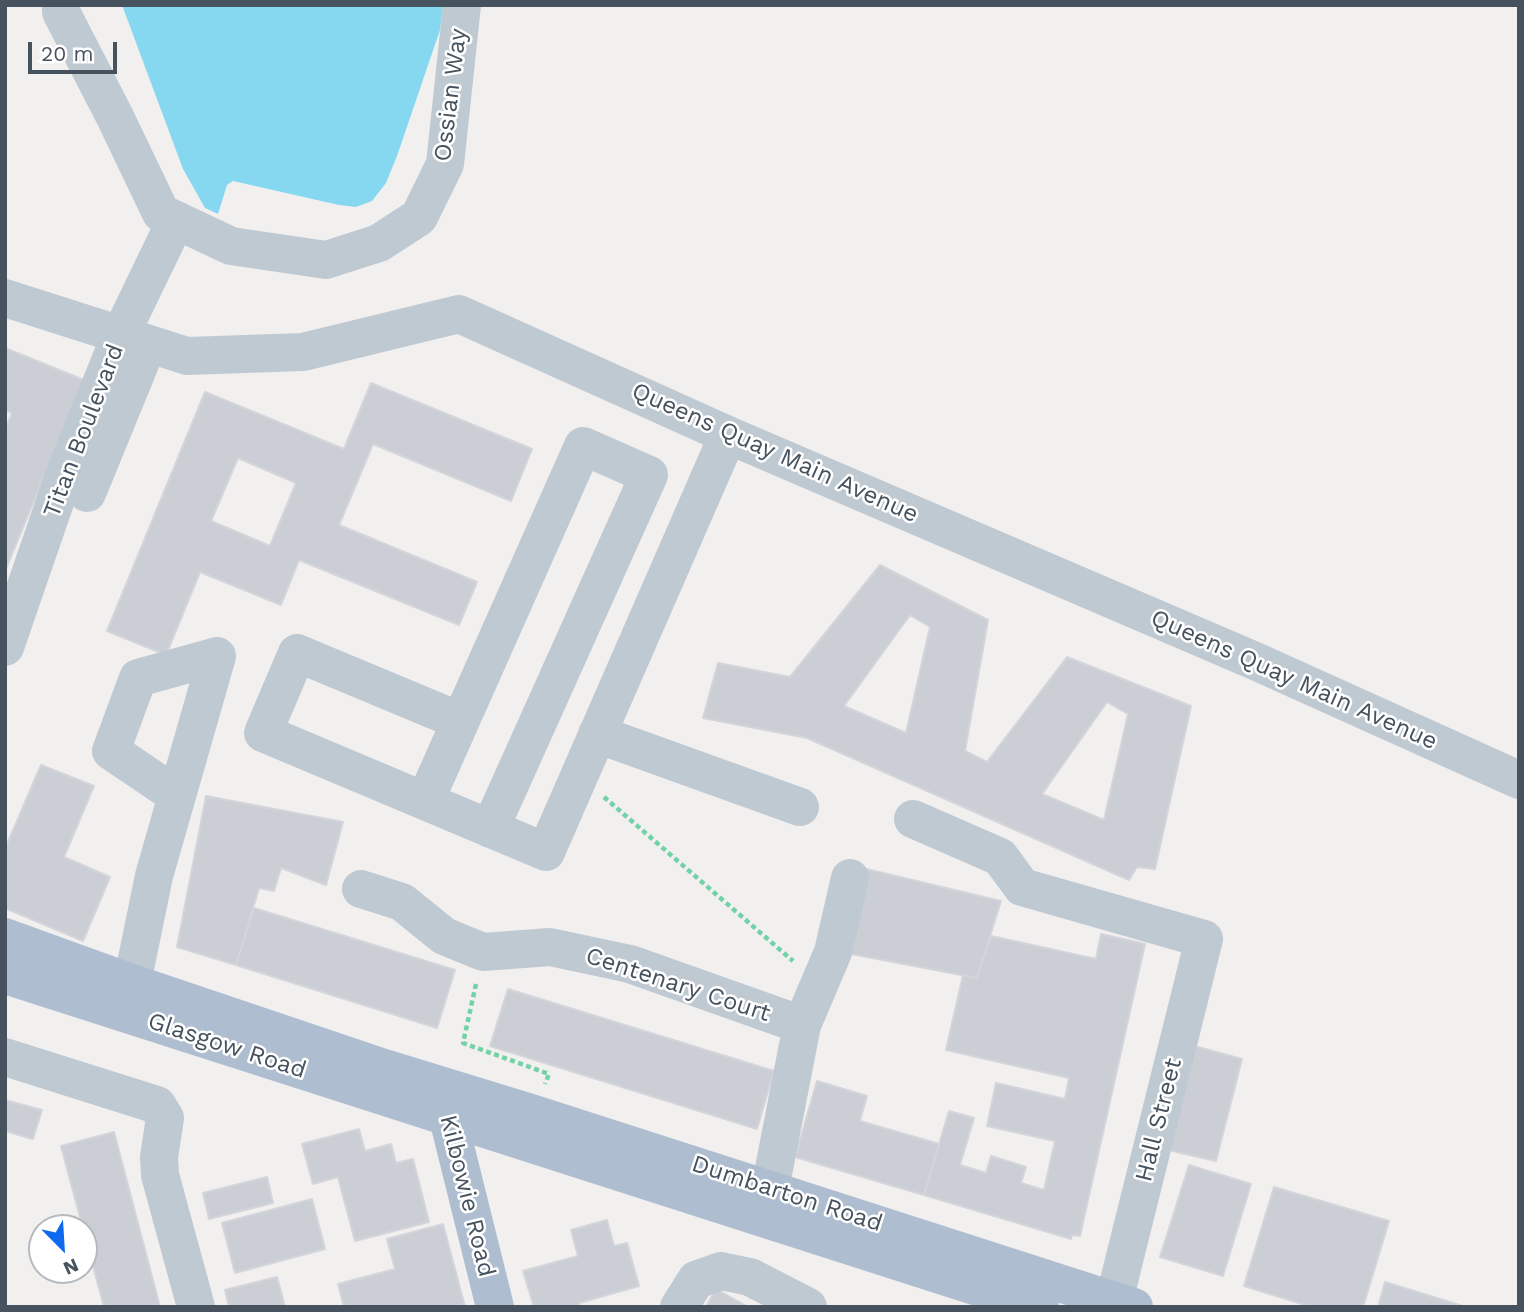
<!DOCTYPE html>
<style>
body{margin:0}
#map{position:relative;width:1524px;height:1312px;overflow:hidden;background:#f2efef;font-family:"Work Sans",sans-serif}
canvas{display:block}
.frame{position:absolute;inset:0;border:7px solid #46525e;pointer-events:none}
.north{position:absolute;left:28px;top:1214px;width:70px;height:70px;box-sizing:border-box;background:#fff;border:2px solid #b5babf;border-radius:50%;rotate:156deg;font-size:19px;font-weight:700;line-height:28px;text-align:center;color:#46525e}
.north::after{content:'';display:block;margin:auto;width:24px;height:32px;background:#0e69ee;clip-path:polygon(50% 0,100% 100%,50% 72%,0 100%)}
.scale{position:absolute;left:28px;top:42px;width:89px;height:32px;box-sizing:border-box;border:4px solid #46525e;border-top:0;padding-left:9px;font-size:21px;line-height:24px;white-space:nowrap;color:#46525e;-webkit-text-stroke:5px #fff;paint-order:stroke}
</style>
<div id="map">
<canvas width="1524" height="1312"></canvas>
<div class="frame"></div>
<div class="north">N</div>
<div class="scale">20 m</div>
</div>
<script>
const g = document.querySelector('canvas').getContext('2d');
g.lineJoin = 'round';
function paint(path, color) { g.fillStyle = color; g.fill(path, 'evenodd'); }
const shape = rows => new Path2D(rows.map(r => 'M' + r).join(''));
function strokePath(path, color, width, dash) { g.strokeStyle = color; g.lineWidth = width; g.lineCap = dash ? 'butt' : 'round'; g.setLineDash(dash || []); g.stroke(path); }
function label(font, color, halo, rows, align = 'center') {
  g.font = font + ' "Work Sans",sans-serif'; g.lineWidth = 5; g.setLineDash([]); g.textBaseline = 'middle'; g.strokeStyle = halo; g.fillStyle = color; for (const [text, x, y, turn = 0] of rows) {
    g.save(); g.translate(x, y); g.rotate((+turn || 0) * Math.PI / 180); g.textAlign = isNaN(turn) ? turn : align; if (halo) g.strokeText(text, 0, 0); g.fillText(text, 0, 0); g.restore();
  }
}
paint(shape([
 [122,5,443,5,440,30,397,156,386,183,372,201,356,207,339,205,233,181,227,185,218,214,205,208,183,169]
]), '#86d8f1');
const building = shape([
 [5,348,84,380,5,571,5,430,12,413,5,410,5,348],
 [371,383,532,449,511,501,373,444,339,525,477,582,459,625,299,560,281,605,200,572,166,655,107,631,205,392,344,449,371,383],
 [238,458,296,483,270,546,211,521,238,458],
 [880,565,988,620,965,751,987,762,1067,657,1191,706,1155,869,1137,867,1129,880,807,738,703,718,718,663,790,677,880,565],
 [910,615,930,627,906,733,844,706,910,615],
 [1107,702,1128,714,1104,820,1042,794,1107,702],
 [41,765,94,786,64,857,110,877,83,941,5,908,5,849,41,765],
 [206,796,343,822,326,885,281,868,274,891,259,888,236,965,177,947,206,796],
 [862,868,1001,901,977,978,846,953,862,868],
 [254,908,455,970,437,1028,236,965,254,908],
 [1101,934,1145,944,1080,1236,1072,1235,1071,1239,924,1195,949,1111,974,1118,960,1165,986,1173,991,1156,1026,1167,1021,1183,1044,1190,1055,1141,987,1126,996,1083,1065,1099,1069,1078,946,1050,963,975,977,978,991,936,1096,959,1101,934],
 [508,989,774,1071,757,1129,490,1046,508,989],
 [1194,1046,1242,1059,1216,1161,1168,1150,1194,1046],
 [817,1081,867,1096,860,1121,939,1144,924,1195,795,1157,817,1081],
 [5,1100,42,1110,33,1139,5,1131,5,1100],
 [359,1129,365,1151,391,1144,396,1163,413,1159,429,1222,355,1241,338,1177,313,1184,302,1144,359,1129],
 [114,1132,160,1307,104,1307,61,1146,114,1132],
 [1189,1165,1251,1184,1223,1276,1160,1257,1189,1165],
 [267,1177,273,1203,209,1219,203,1193,267,1177],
 [1274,1187,1389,1221,1363,1307,1312,1307,1244,1286,1274,1187],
 [312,1199,325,1249,235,1273,222,1223,312,1199],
 [607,1220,614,1246,627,1243,639,1286,579,1303,580,1307,534,1307,523,1271,578,1256,571,1230,607,1220],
 [443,1224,465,1307,344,1307,338,1284,395,1269,387,1239,443,1224],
 [277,1277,285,1307,229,1307,225,1290,277,1277],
 [1385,1282,1466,1307,1378,1307,1385,1282],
 [716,1289,748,1307,706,1307,716,1289]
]);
paint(building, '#cbced4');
strokePath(building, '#d3d5db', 2);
strokePath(shape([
 [604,797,793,961],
 [476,984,463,1043,549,1074,545,1084]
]), '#71d2a5', 4.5, [5, 3.5]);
strokePath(shape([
 [61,5,61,12,115,117,161,213,231,246,326,260,379,243,419,217,445,164,462,5],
 [5,298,187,356,303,352,459,314,728,435,1255,661,1519,780],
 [87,493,148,344],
 [5,647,65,473,121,334,176,220],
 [460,721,297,653,263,733,546,852,728,435],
 [597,734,800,807],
 [425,801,583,446,649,475,490,829],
 [913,819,1000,857,1022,887,1204,939,1114,1301],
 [361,889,402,902,444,936,483,952,550,947,630,964,802,1025],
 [132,983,154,876,217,656,138,678,111,751,176,795],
 [5,1057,157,1105,165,1118,159,1157,160,1175,196,1307],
 [770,1189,802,1025,833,952,850,878],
 [679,1307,696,1280,721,1271,750,1277,808,1307]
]), '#bfc9d2', 38);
strokePath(shape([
 [5,937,132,983,384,1068,534,1114,1134,1307],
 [5,975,1040,1307],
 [443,1098,495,1307]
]), '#aebed0', 38);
label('24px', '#46525e', '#fff', [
 ["Ossian Way",451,95,-83],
 ["Titan Boulevard",84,431,-69],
 ["Queens Quay Main Avenue",775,453,24],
 ["Queens Quay Main Avenue",1294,680,24],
 ["Centenary Court",678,985,18],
 ["Glasgow Road",227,1046,18],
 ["Hall Street",1159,1120,-76],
 ["Dumbarton Road",787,1194,18],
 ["Kilbowie Road",467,1196,76]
]);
</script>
